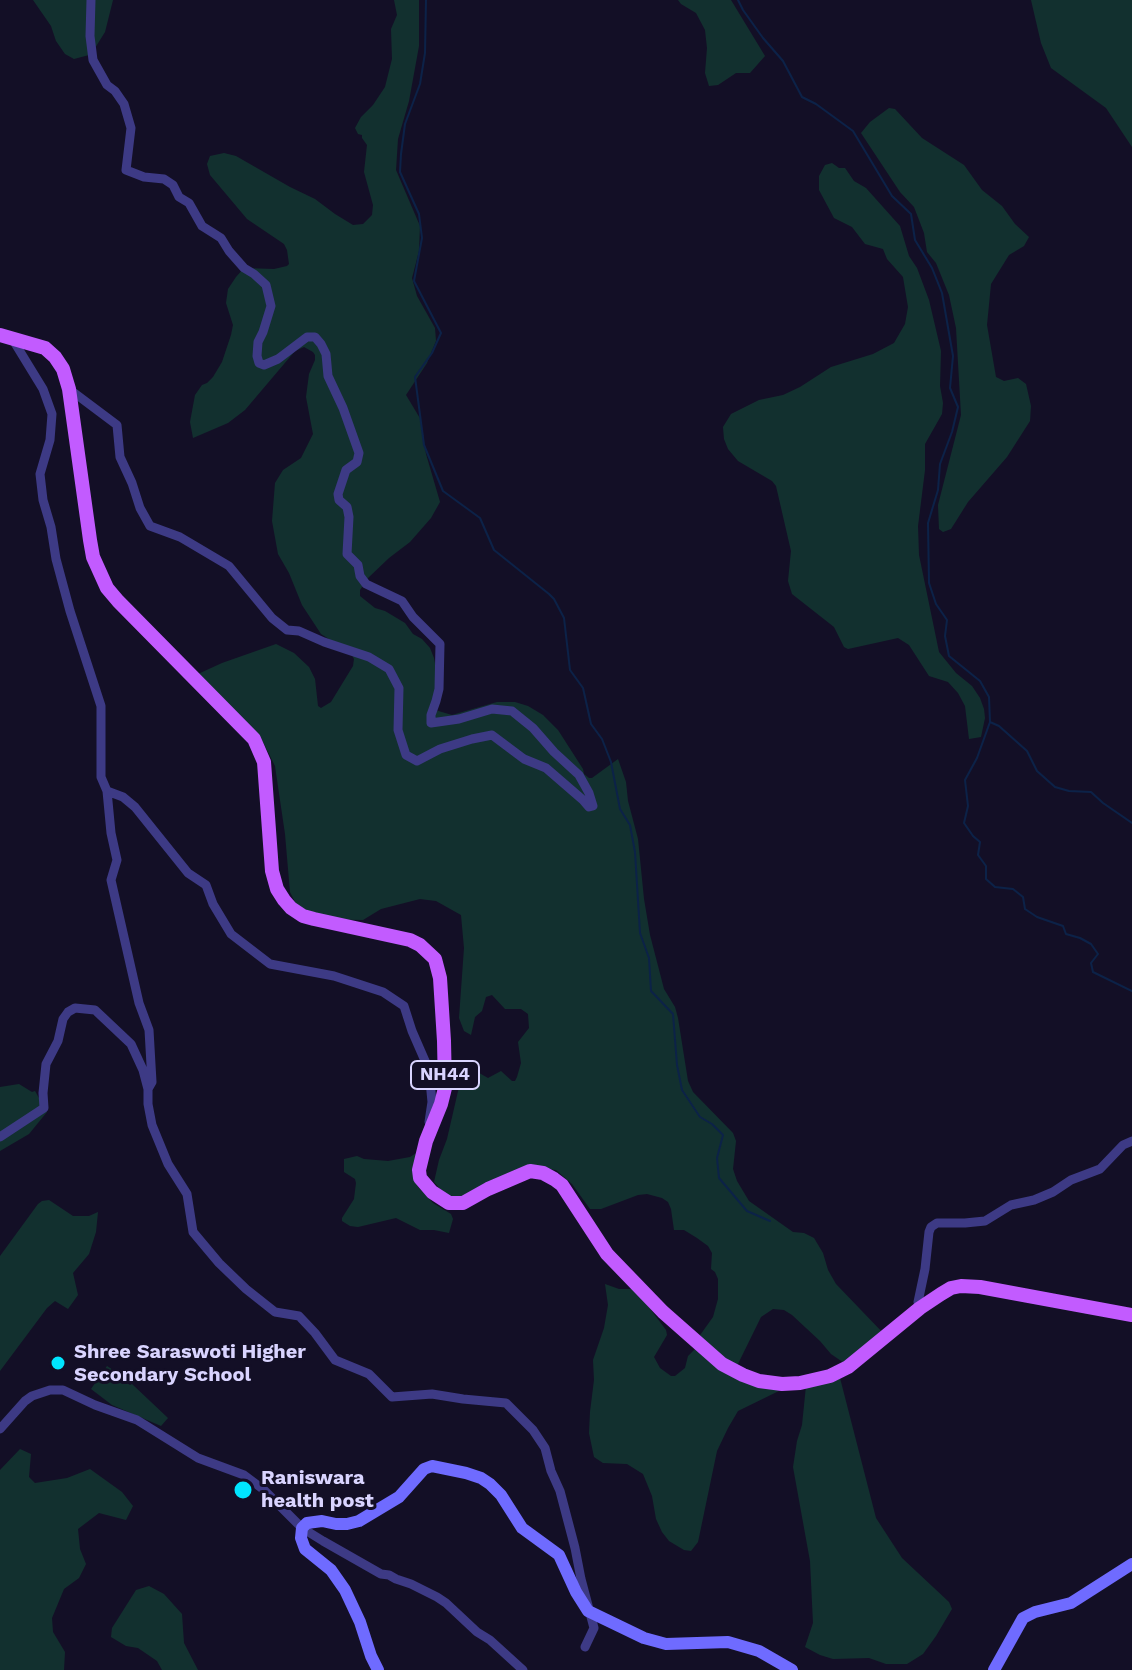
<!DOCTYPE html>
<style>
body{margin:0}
canvas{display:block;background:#130f26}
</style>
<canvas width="1132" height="1670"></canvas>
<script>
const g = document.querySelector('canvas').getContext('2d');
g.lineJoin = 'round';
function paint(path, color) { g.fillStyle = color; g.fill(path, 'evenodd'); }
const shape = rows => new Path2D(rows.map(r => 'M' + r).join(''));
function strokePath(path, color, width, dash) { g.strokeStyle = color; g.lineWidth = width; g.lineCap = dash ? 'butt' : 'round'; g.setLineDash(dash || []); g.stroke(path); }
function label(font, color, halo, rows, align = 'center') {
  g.font = font + ' "Work Sans",sans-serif'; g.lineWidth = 6; g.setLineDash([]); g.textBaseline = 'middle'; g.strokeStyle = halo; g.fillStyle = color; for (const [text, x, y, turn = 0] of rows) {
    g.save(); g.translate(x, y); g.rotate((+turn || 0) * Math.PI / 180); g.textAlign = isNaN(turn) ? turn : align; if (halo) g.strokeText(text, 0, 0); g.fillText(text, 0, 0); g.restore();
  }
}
paint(shape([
 [33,0,113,0,105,32,95,48,89,55,74,59,65,54,56,41,51,26],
 [394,0,419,0,419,46,409,101,398,139,396,170,420,226,419,251,412,278,417,296,435,328,436,341,427,363,406,395,421,420,426,454,440,502,431,518,410,542,389,558,368,578,360,590,360,596,375,608,385,611,405,623,413,634,422,639,430,648,434,658,437,674,435,710,452,715,497,702,515,702,528,706,543,715,558,730,583,769,584,774,589,778,592,778,618,759,626,782,628,801,638,839,644,899,650,935,664,989,675,1007,678,1018,688,1081,693,1092,733,1133,736,1141,733,1169,737,1181,749,1201,793,1232,804,1233,814,1238,823,1253,828,1270,836,1284,884,1334,847,1365,831,1354,820,1341,792,1315,784,1310,773,1309,761,1317,736,1368,698,1338,713,1317,718,1299,718,1279,715,1272,711,1269,712,1253,708,1246,697,1238,684,1230,674,1230,671,1209,668,1202,662,1198,647,1194,638,1195,601,1209,590,1209,572,1184,556,1170,528,1167,463,1197,447,1197,434,1182,439,1160,447,1139,459,1087,465,1070,474,1070,488,1078,501,1071,512,1081,515,1081,517,1077,521,1063,518,1042,529,1028,528,1014,521,1009,505,1009,492,995,486,997,482,1011,475,1017,471,1035,464,1031,459,1018,464,948,461,915,436,901,420,899,381,909,363,920,315,919,298,908,290,892,285,834,275,766,261,738,198,674,222,663,276,644,294,653,309,667,315,679,318,706,321,708,331,702,353,666,354,659,351,653,321,634,302,605,289,573,278,554,272,521,275,483,283,470,301,458,313,434,306,397,309,374,315,360,315,355,313,352,304,347,295,351,245,410,228,423,193,438,190,422,195,395,202,385,207,383,213,377,222,362,231,335,233,325,226,303,228,289,236,277,244,268,274,269,287,266,289,264,287,250,284,244,247,219,210,175,207,164,210,156,224,153,236,156,290,187,315,199,335,214,353,225,363,224,372,215,373,205,364,172,367,145,362,138,362,135,358,134,355,128,361,117,373,105,385,87,392,59,391,29,397,15],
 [678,0,731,0,765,56,750,73,736,73,718,85,709,86,705,73,707,48,705,30,696,13,681,4],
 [1031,0,1132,0,1132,147,1106,108,1051,68,1041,43],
 [889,108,895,109,922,138,964,165,982,190,1002,206,1015,224,1029,237,1024,246,1009,255,991,284,987,325,996,377,1004,381,1018,378,1026,384,1031,406,1030,421,1007,457,968,502,951,529,943,532,939,529,938,505,961,415,956,328,949,295,936,263,927,252,924,233,914,207,900,192,861,133,870,122],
 [832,163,839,168,845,168,854,181,866,188,900,226,909,256,917,268,929,300,941,351,940,386,943,403,942,414,925,444,925,470,918,526,919,555,939,652,956,673,972,686,980,698,984,709,985,718,981,737,969,739,965,706,958,693,948,682,929,676,909,645,898,638,848,649,844,647,834,627,792,594,788,581,791,551,776,486,772,481,738,461,728,449,724,439,723,427,731,414,759,400,783,395,800,387,831,367,873,354,894,343,905,324,908,307,903,277,887,259,883,249,865,244,852,227,834,218,819,190,819,176,825,165],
 [19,1084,32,1092,35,1091,47,1112,29,1134,0,1151,0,1087],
 [418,1152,416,1175,418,1187,433,1203,451,1214,453,1219,449,1233,434,1230,420,1230,396,1218,358,1227,350,1226,342,1221,342,1218,354,1199,356,1183,355,1179,344,1172,344,1159,357,1156,364,1159,388,1161,410,1157],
 [49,1200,73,1216,89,1216,98,1212,96,1232,89,1254,73,1273,78,1295,68,1309,55,1301,47,1308,0,1371,0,1256,38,1204,42,1201],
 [605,1284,619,1289,632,1289,645,1302,666,1330,667,1335,654,1357,660,1368,671,1376,675,1376,685,1368,688,1356,698,1346,731,1375,787,1387,738,1411,728,1428,717,1451,698,1542,691,1551,684,1550,669,1541,662,1532,656,1519,652,1496,643,1474,627,1464,603,1463,594,1457,589,1433,590,1412,594,1380,593,1360,604,1328,608,1305],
 [107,1366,124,1377,122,1380,130,1385,132,1384,168,1418,161,1426,112,1405,91,1389],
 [840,1378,876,1518,902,1558,949,1602,952,1609,936,1636,923,1654,907,1664,886,1664,869,1658,833,1659,820,1655,805,1647,813,1623,810,1561,793,1467,797,1441,802,1425,806,1386],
 [20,1449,31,1454,29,1477,35,1483,67,1478,90,1469,122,1492,133,1506,126,1520,99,1513,78,1529,80,1549,86,1564,79,1578,64,1589,52,1618,53,1632,65,1652,64,1670,0,1670,0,1470],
 [149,1586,164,1594,182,1614,184,1643,198,1670,162,1670,157,1661,138,1648,126,1646,111,1637,112,1628,136,1590]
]), '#12302f');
strokePath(shape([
 [426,0,425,53,420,84,405,124,401,154,400,172,419,214,422,238,414,281,441,333,432,353,415,377,424,445,443,491,480,518,494,550,549,594,554,599,564,618,570,670,583,688,591,724,602,739,611,762,620,809,630,825,635,852,640,933,649,958,651,991,673,1014,677,1065,682,1090,700,1117,712,1124,723,1135,717,1158,719,1178,747,1211,770,1221],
 [738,0,743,10,763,38,783,61,802,97,816,104,853,131,892,196,911,214,915,240,932,268,942,293,953,356,950,388,958,407,952,432,940,464,938,490,928,523,929,583,936,604,947,620,945,636,949,656,980,681,989,697,990,722,977,758,965,780,968,806,964,823,973,836,980,842,978,855,986,866,986,879,995,887,1013,889,1023,897,1025,909,1037,917,1063,926,1066,934,1080,938,1091,944,1098,954,1091,963,1093,972,1132,991],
 [990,722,999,726,1027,751,1037,771,1055,787,1069,791,1091,792,1103,803,1132,823]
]), '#0c2248', 2);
strokePath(shape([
 [13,340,43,389,52,414,50,440,40,474,43,500,51,527,56,559,70,611,101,706,101,777,107,791,123,797,135,807,188,873,206,885,213,904,231,934,270,964,334,976,383,992,404,1006,412,1031,429,1070,432,1102,429,1122],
 [69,389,117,425,120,457,132,483,140,508,150,526,180,537,229,566,272,618,287,630,299,631,324,642,369,657,389,669,399,688,398,730,406,755,417,761,440,749,472,739,492,735,524,759,546,768,583,800,589,807,593,806,589,793,579,775,554,752,533,728,512,711,492,709,459,719,431,723,431,715,436,701,439,689,440,644,413,617,402,601,366,584,360,576,358,565,347,554,349,517,347,507,339,500,338,494,346,470,357,462,359,453,343,408,328,376,326,354,321,344,315,337,307,337,278,359,264,365,259,363,257,356,258,342,263,332,271,306,266,285,254,274,244,268,229,251,221,238,202,226,189,203,179,197,173,185,164,179,144,177,126,170,131,128,124,104,115,91,107,85,93,60,90,36,91,0],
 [107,791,111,833,117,860,111,880,139,1003,149,1030,152,1082,148,1089],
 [0,1137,44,1108,43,1093,46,1064,58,1041,63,1019,68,1012,75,1008,95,1010,131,1044,143,1070,148,1089,148,1104,152,1125,168,1164,187,1194,193,1232,219,1263,246,1289,275,1312,299,1316,315,1333,335,1360,369,1374,392,1397,432,1394,463,1399,506,1403,533,1430,545,1448,551,1471,560,1491,575,1548,581,1579,594,1628,585,1647],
 [920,1308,918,1302,925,1269,929,1232,931,1227,937,1223,965,1223,985,1221,1011,1205,1034,1200,1053,1192,1071,1180,1100,1169,1123,1145,1132,1141],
 [0,1429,25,1401,32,1396,50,1390,63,1390,95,1405,137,1420,198,1458,244,1475,264,1490,302,1528,323,1541,381,1574,389,1575,396,1579,411,1584,437,1597,446,1603,477,1632,490,1640,523,1670]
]), '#3d3a85', 9);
strokePath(shape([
 [378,1670,371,1656,360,1622,345,1590,331,1570,305,1549,301,1538,302,1528,307,1523,322,1521,336,1524,347,1524,359,1521,399,1497,424,1469,432,1466,466,1473,481,1478,490,1484,501,1495,522,1528,559,1555,576,1592,588,1611,644,1638,666,1644,728,1642,759,1651,792,1670],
 [994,1670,1023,1618,1035,1612,1071,1603,1132,1564]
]), '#6f6bff', 12);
strokePath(shape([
 [0,335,45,348,55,357,63,369,69,389,90,540,93,557,107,588,118,601,254,739,264,762,272,871,277,889,284,900,291,908,303,916,314,919,410,940,420,945,435,959,440,978,444,1041,445,1088,441,1104,426,1141,419,1170,420,1178,432,1192,449,1203,463,1203,488,1189,530,1171,543,1173,554,1179,562,1185,607,1254,663,1312,722,1364,743,1375,759,1381,782,1384,800,1383,830,1376,848,1367,920,1308,941,1294,951,1288,961,1286,980,1287,1132,1315]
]), '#c25bff', 14);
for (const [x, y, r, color] of [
 [58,1363,8,"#00e5ff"],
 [243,1490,10,"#00e5ff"]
]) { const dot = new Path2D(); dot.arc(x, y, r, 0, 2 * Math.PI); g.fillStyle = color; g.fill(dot); strokePath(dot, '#130f26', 3); }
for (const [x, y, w] of [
 [445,1075,68]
]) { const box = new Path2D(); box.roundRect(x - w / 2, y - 14, w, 28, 6); g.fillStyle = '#130f26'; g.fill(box); strokePath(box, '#d9d4ff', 2); }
label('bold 18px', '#d9d4ff', null, [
 ["NH44",445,1075]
]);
label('bold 20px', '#d9d4ff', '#130f26', [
 ["Shree Saraswoti Higher",74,1352],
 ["Secondary School",74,1375],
 ["Raniswara",261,1478],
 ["health post",261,1501]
], 'left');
</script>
